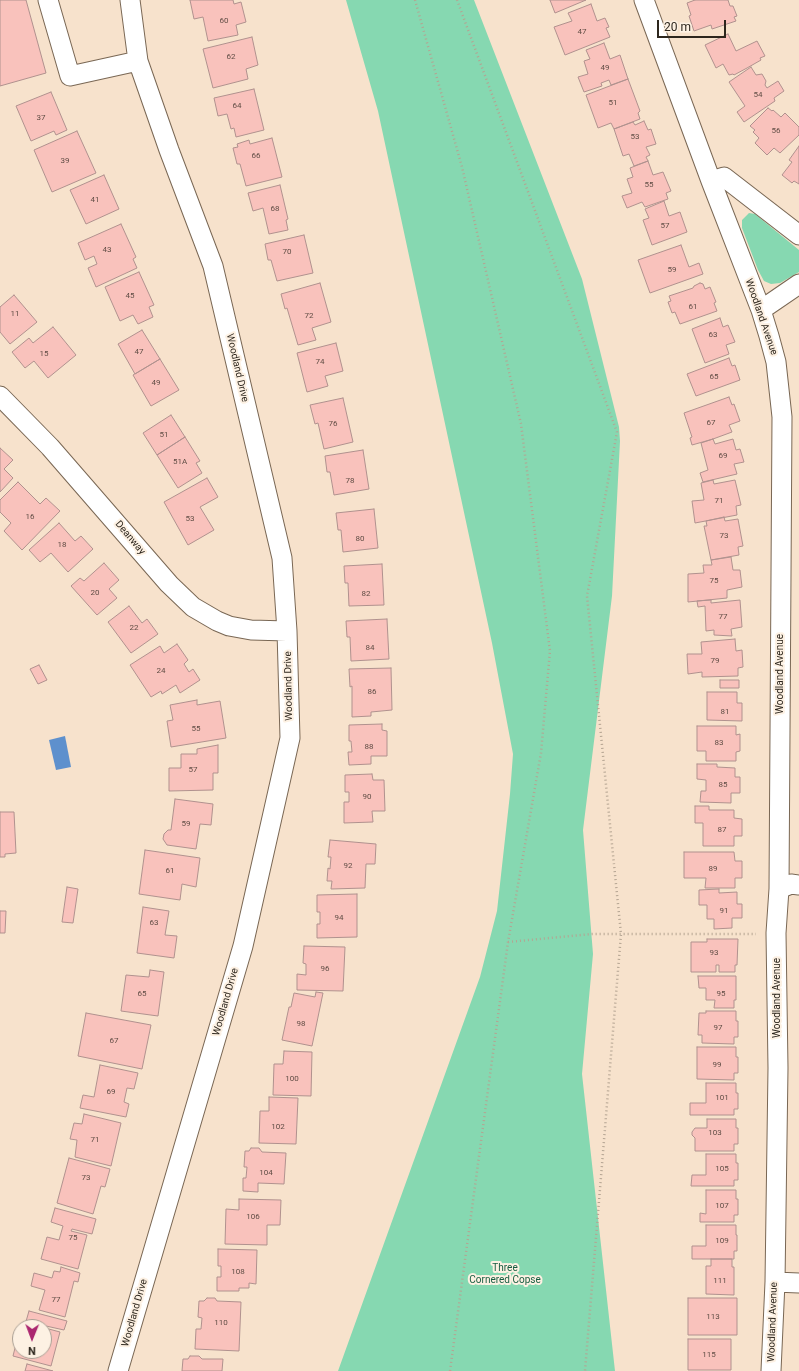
<!DOCTYPE html>
<style>
body{margin:0}
#map{position:relative;width:799px;height:1371px;overflow:hidden;background:#f7e2cc;font-family:Roboto,sans-serif}
canvas{display:block}
.north{position:absolute;left:12px;top:1319px;width:40px;height:40px;box-sizing:border-box;background:#fdf1e3;border:1px solid #aaa094;border-radius:50%;rotate:181deg;font-size:11px;font-weight:700;line-height:16px;text-align:center;color:#2d261d}
.north::after{content:'';display:block;margin:auto;width:14px;height:18px;background:#ab2770;clip-path:polygon(50% 0,100% 100%,50% 72%,0 100%)}
.scale{position:absolute;left:657px;top:20px;width:69px;height:18px;box-sizing:border-box;border:2px solid #2d261d;border-top:0;padding-left:5px;font-size:12px;line-height:14px;white-space:nowrap;color:#2d261d;-webkit-text-stroke:3px #fdf1e3;paint-order:stroke}
</style>
<div id="map">
<canvas width="799" height="1371"></canvas>
<div class="north">N</div>
<div class="scale">20 m</div>
</div>
<script>
const g = document.querySelector('canvas').getContext('2d');
g.lineJoin = 'round';
function paint(path, color) { g.fillStyle = color; g.fill(path, 'evenodd'); }
const shape = rows => new Path2D(rows.map(r => 'M' + r).join(''));
function strokePath(path, color, width, dash) { g.strokeStyle = color; g.lineWidth = width; g.lineCap = dash ? 'butt' : 'round'; g.setLineDash(dash || []); g.stroke(path); }
function label(font, color, halo, rows, align = 'center') {
  g.font = font + ' Roboto,sans-serif'; g.lineWidth = 4; g.setLineDash([]); g.textBaseline = 'middle'; g.strokeStyle = halo; g.fillStyle = color; for (const [text, x, y, turn = 0] of rows) {
    g.save(); g.translate(x, y); g.rotate((+turn || 0) * Math.PI / 180); g.textAlign = isNaN(turn) ? turn : align; if (halo) g.strokeText(text, 0, 0); g.fillText(text, 0, 0); g.restore();
  }
}
paint(shape([
 [346,0,474,0,582,279,619,427,620,441,612,596,583,830,593,954,582,1074,615,1371,338,1371,480,977,497,911,510,794,513,754,492,643,378,111],
 [749,213,755,214,799,250,799,272,780,283,771,284,764,281,758,270,742,228,742,220]
]), '#86d8b1');
paint(shape([
 [65,736,71,767,56,770,49,740]
]), '#5e90cd');
const building = shape([
 [0,0,26,0,46,73,0,86,0,0],
 [190,0,233,0,234,4,241,2,246,22,236,25,238,35,208,41,203,17,194,19,190,0],
 [550,0,586,0,555,13,550,0],
 [695,0,728,0,730,6,733,6,737,16,734,17,736,21,712,29,711,25,694,31,689,16,691,15,687,3,695,0],
 [591,4,597,21,605,18,609,27,606,28,610,37,565,55,554,27,572,21,568,13,591,4],
 [728,34,736,51,757,41,765,56,760,58,761,60,747,68,734,75,733,74,729,75,723,64,716,68,705,45,728,34],
 [252,37,258,65,246,69,248,79,213,88,203,49,252,37],
 [604,43,610,59,620,55,628,79,611,85,609,80,601,83,602,86,584,92,578,77,588,74,584,61,590,59,586,50,604,43],
 [751,67,756,75,762,74,766,81,765,85,767,88,778,81,784,91,774,98,775,101,744,122,737,112,745,106,729,82,751,67],
 [628,79,640,111,638,113,640,119,614,129,611,123,598,128,586,95,628,79],
 [254,89,264,130,236,137,234,128,231,129,227,114,218,116,214,98,254,89],
 [51,92,67,130,56,135,54,131,31,141,16,106,51,92],
 [768,108,772,111,773,110,781,117,785,113,799,127,799,135,780,153,774,148,767,155,755,143,759,138,753,132,755,130,750,126,768,108],
 [644,121,648,130,651,129,656,144,646,147,650,155,646,157,648,161,634,166,629,154,623,156,614,129,633,122,635,125,644,121],
 [77,131,96,173,52,192,34,150,77,131],
 [272,138,282,177,246,186,240,164,237,164,233,148,238,147,237,144,249,140,250,144,272,138],
 [799,146,799,184,794,181,792,183,782,175,792,162,789,160,799,146],
 [648,161,653,175,663,172,671,191,666,193,668,199,645,207,642,202,627,208,622,196,632,193,627,179,633,177,630,168,648,161],
 [104,175,119,209,86,224,70,190,104,175],
 [280,185,288,219,286,220,288,230,269,234,263,208,253,211,248,193,280,185],
 [664,201,669,216,680,212,687,232,652,245,643,220,649,218,645,209,664,201],
 [121,224,136,257,133,259,137,268,96,287,88,268,97,264,94,256,85,260,78,243,121,224],
 [304,235,313,273,277,281,271,260,268,260,265,244,304,235],
 [681,245,689,267,699,263,703,274,650,293,638,260,681,245],
 [139,272,154,305,149,307,153,317,138,324,133,315,120,321,105,287,139,272],
 [320,283,331,322,312,328,316,340,298,345,287,308,285,309,281,294,320,283],
 [700,283,703,284,705,289,710,287,716,302,714,303,717,311,680,324,675,312,672,313,668,302,671,301,669,296,693,288,694,286,700,283],
 [14,295,37,322,10,344,0,332,0,307,14,295],
 [720,318,723,327,728,325,735,342,726,345,729,354,705,363,692,329,720,318],
 [53,327,76,355,48,378,34,361,25,368,12,352,29,338,33,343,53,327],
 [142,330,160,359,135,374,118,344,142,330],
 [336,343,343,371,325,376,328,386,307,392,297,353,336,343],
 [729,358,732,366,735,365,740,380,696,396,687,374,729,358],
 [160,359,179,390,151,406,133,375,160,359],
 [729,397,732,405,734,404,740,421,729,425,732,432,713,439,692,445,690,438,692,437,684,413,729,397],
 [343,398,353,442,324,449,318,423,315,424,310,405,343,398],
 [171,415,185,437,157,455,143,433,171,415],
 [185,437,200,461,196,463,202,473,178,488,157,455,185,437],
 [713,439,715,444,733,439,736,450,740,449,744,462,734,464,737,474,703,482,700,473,708,470,701,443,713,439],
 [0,448,13,460,4,469,13,478,0,492,0,448],
 [363,450,369,489,334,495,330,472,327,472,325,456,363,450],
 [207,478,218,497,200,507,214,530,188,545,164,502,207,478],
 [713,480,714,484,735,480,741,505,736,506,737,515,695,523,692,501,704,500,701,483,713,480],
 [18,482,40,504,46,498,60,511,22,550,4,531,11,523,0,512,0,500,18,482],
 [374,509,378,548,343,552,341,530,338,530,336,513,374,509],
 [724,517,725,521,738,519,743,546,738,547,739,555,711,560,704,526,707,526,706,521,724,517],
 [59,523,75,541,81,536,93,549,68,572,51,553,40,562,29,550,59,523],
 [731,557,733,570,740,570,742,587,727,590,727,598,688,602,688,574,704,573,703,565,712,565,711,560,731,557],
 [104,563,119,580,109,589,117,598,97,615,71,586,80,578,84,581,104,563],
 [382,564,384,605,349,606,348,583,345,583,344,566,382,564],
 [711,600,711,603,740,600,742,627,731,629,732,636,714,635,714,630,706,631,705,606,698,607,697,601,711,600],
 [129,606,142,623,147,619,158,634,131,653,108,622,129,606],
 [387,619,389,659,351,661,350,637,347,637,346,621,387,619],
 [735,639,736,651,742,650,743,667,738,668,738,676,702,677,702,672,688,674,687,654,702,654,701,642,735,639],
 [177,644,188,660,184,664,189,672,193,669,200,680,180,693,176,685,162,694,161,691,151,697,130,665,160,646,164,653,177,644],
 [39,665,47,680,38,684,30,669,39,665],
 [391,668,392,710,371,712,371,716,352,717,352,686,350,687,349,669,391,668],
 [720,680,739,680,739,688,720,688,720,680],
 [707,692,737,692,737,703,742,703,742,721,707,720,707,692],
 [197,700,197,705,220,701,226,738,171,747,167,721,173,720,170,705,197,700],
 [382,724,382,730,387,731,387,756,371,756,371,764,349,765,348,752,352,752,351,741,349,741,349,725,382,724],
 [697,726,736,726,736,735,740,734,740,751,736,752,736,761,706,761,706,751,697,751,697,726],
 [218,745,218,773,213,773,213,790,169,791,169,768,181,768,181,754,197,754,197,749,218,745],
 [697,764,717,764,717,767,735,768,735,777,740,777,740,793,731,793,731,803,700,802,701,791,706,791,706,780,697,779,697,764],
 [372,774,373,780,384,780,385,811,372,811,373,822,344,823,344,802,349,802,349,792,345,792,345,775,372,774],
 [175,799,213,804,211,825,200,824,196,849,167,845,163,839,164,834,168,830,171,830,175,799],
 [695,806,709,806,709,810,734,810,734,818,742,819,742,836,734,836,734,846,703,846,703,823,695,823,695,806],
 [0,812,14,812,16,853,5,854,5,857,0,857,0,812],
 [330,840,376,844,375,864,366,864,365,888,331,889,332,881,327,881,328,868,330,869,331,857,328,857,330,840],
 [145,850,200,858,196,887,182,884,180,900,139,894,145,850],
 [684,852,734,852,735,861,742,861,742,878,735,878,735,888,705,888,706,878,684,878,684,852],
 [67,887,78,889,73,923,62,922,67,887],
 [719,889,719,893,737,892,737,904,742,904,742,918,732,918,732,928,714,929,714,919,707,919,707,905,699,905,699,890,719,889],
 [357,894,357,937,317,938,317,924,320,924,320,912,317,912,317,895,357,894],
 [143,907,169,911,165,935,177,936,174,958,137,953,143,907],
 [0,911,6,911,5,933,0,933,0,911],
 [707,939,738,939,737,965,735,965,735,972,719,972,719,965,716,965,716,972,691,972,691,942,707,942,707,939],
 [304,946,345,947,343,991,297,990,297,974,306,975,306,964,303,963,304,946],
 [150,970,164,972,158,1016,121,1011,126,975,149,977,150,970],
 [698,976,736,976,736,1000,734,1000,734,1008,714,1008,715,1000,706,1000,706,988,699,988,698,976],
 [316,992,323,993,312,1046,282,1040,289,1007,291,1007,294,993,315,997,316,992],
 [706,1011,736,1011,736,1021,738,1021,738,1037,734,1037,734,1044,702,1043,702,1035,698,1035,699,1013,706,1013,706,1011],
 [86,1013,151,1025,142,1069,78,1056,86,1013],
 [697,1047,736,1047,736,1057,738,1057,738,1073,734,1073,734,1080,697,1079,697,1047],
 [284,1051,312,1052,311,1096,273,1095,274,1064,283,1064,284,1051],
 [100,1065,138,1073,134,1089,127,1088,124,1102,129,1104,126,1117,80,1108,83,1095,94,1097,100,1065],
 [706,1083,736,1083,736,1093,738,1093,738,1109,734,1109,734,1115,690,1115,690,1103,706,1103,706,1083],
 [269,1097,298,1098,296,1144,259,1143,260,1111,269,1111,269,1097],
 [84,1114,121,1123,111,1166,75,1157,77,1140,70,1139,74,1123,82,1124,84,1114],
 [707,1119,736,1119,736,1128,738,1128,738,1144,734,1144,734,1151,695,1151,695,1138,692,1135,692,1132,695,1128,707,1128,707,1119],
 [251,1148,259,1148,262,1152,286,1153,284,1184,258,1183,258,1192,243,1191,243,1178,246,1178,247,1167,244,1167,245,1151,249,1151,251,1148],
 [706,1154,736,1154,736,1163,738,1163,738,1180,734,1180,734,1186,691,1186,692,1175,706,1175,706,1154],
 [69,1158,110,1169,105,1187,101,1186,93,1214,57,1203,69,1158],
 [706,1190,736,1190,736,1199,738,1199,738,1215,734,1215,734,1222,700,1222,700,1213,706,1214,706,1190],
 [239,1199,281,1200,280,1225,267,1225,267,1245,225,1244,226,1209,239,1210,239,1199],
 [55,1208,96,1219,92,1234,72,1229,71,1231,87,1235,78,1269,41,1259,47,1237,59,1240,63,1226,51,1222,55,1208],
 [706,1225,736,1225,736,1235,737,1235,737,1251,734,1251,734,1259,692,1259,692,1246,706,1246,706,1225],
 [218,1249,257,1250,256,1284,249,1283,249,1288,239,1288,239,1291,217,1291,217,1277,221,1277,221,1266,218,1266,218,1249],
 [711,1259,732,1259,732,1267,734,1267,734,1295,706,1294,706,1266,711,1266,711,1259],
 [61,1267,80,1273,78,1282,74,1281,65,1317,39,1310,45,1290,31,1286,34,1273,52,1278,54,1271,60,1272,61,1267],
 [207,1298,215,1298,217,1301,241,1302,239,1351,195,1349,196,1329,201,1329,202,1318,198,1317,199,1301,204,1301,207,1298],
 [688,1298,737,1298,737,1335,688,1335,688,1298],
 [29,1311,67,1321,64,1330,46,1326,45,1328,60,1332,51,1366,13,1356,17,1340,20,1341,20,1351,44,1351,44,1327,34,1327,25,1325,29,1311],
 [688,1339,731,1339,731,1370,688,1370,688,1339],
 [190,1356,199,1356,202,1359,223,1359,222,1371,182,1371,183,1359,188,1359,190,1356],
 [27,1364,53,1371,25,1371,27,1364]
]);
paint(building, '#f9c2bc');
strokePath(building, '#b0918e', 1);
const street = shape([
 [48,0,70,76,138,61],
 [644,0,711,181,761,310,769,336,776,362,782,417,779,889,776,933,778,1068,775,1282,771,1371],
 [711,181,724,177,799,235],
 [761,310,799,284],
 [0,396,50,447,169,584,193,607,217,621,229,626,251,630,287,631],
 [779,889,791,884,799,885],
 [775,1282,799,1283],
 [118,1371,243,946,290,738,287,631,282,558,213,266,169,150,138,61,130,0]
]);
strokePath(street, '#796754', 21);
strokePath(shape([
 [415,0,462,167,521,424,550,651,541,753,508,942,450,1371],
 [457,0,617,432,587,596,621,934,585,1371],
 [508,942,592,934,756,934]
]), '#b4a492', 2.5, [1, 3]);
strokePath(street, '#fff', 19);
label('8px', '#604d45', null, [
 ["60",224,21],
 ["47",582,32],
 ["62",231,57],
 ["49",605,68],
 ["54",758,95],
 ["51",613,103],
 ["64",237,106],
 ["37",41,118],
 ["56",776,131],
 ["53",635,137],
 ["66",256,156],
 ["39",65,161],
 ["55",649,185],
 ["41",95,200],
 ["68",275,209],
 ["57",665,226],
 ["43",107,250],
 ["70",287,252],
 ["59",672,270],
 ["45",130,296],
 ["61",693,307],
 ["11",15,314],
 ["72",309,316],
 ["63",713,335],
 ["47",139,352],
 ["15",44,354],
 ["74",320,362],
 ["65",714,377],
 ["49",156,383],
 ["67",711,423],
 ["76",333,424],
 ["51",164,435],
 ["69",723,456],
 ["51A",180,462],
 ["78",350,481],
 ["71",719,501],
 ["16",30,517],
 ["53",190,519],
 ["73",724,536],
 ["80",360,539],
 ["18",62,545],
 ["75",714,581],
 ["20",95,593],
 ["82",366,594],
 ["77",723,617],
 ["22",134,628],
 ["84",370,648],
 ["79",715,661],
 ["24",161,671],
 ["86",372,692],
 ["81",725,712],
 ["55",196,729],
 ["83",719,743],
 ["88",369,747],
 ["57",193,770],
 ["85",723,785],
 ["90",367,797],
 ["59",186,824],
 ["87",722,830],
 ["92",348,866],
 ["89",713,869],
 ["61",170,871],
 ["91",724,911],
 ["94",339,918],
 ["63",154,923],
 ["93",714,953],
 ["96",325,969],
 ["65",142,994],
 ["95",721,994],
 ["98",301,1024],
 ["97",718,1028],
 ["67",114,1041],
 ["99",717,1065],
 ["100",292,1079],
 ["69",111,1092],
 ["101",722,1098],
 ["102",278,1127],
 ["103",715,1133],
 ["71",95,1140],
 ["105",722,1169],
 ["104",266,1173],
 ["73",86,1178],
 ["107",722,1206],
 ["106",253,1217],
 ["75",73,1238],
 ["109",722,1241],
 ["108",238,1272],
 ["111",720,1281],
 ["77",56,1300],
 ["113",713,1317],
 ["110",221,1323],
 ["115",709,1355]
]);
label('10px', '#2d261d', '#fdf1e3', [
 ["Woodland Avenue",761,317,71],
 ["Woodland Drive",237,368,77],
 ["Deanway",130,538,50],
 ["Woodland Avenue",780,674,-90],
 ["Woodland Drive",289,686,-91],
 ["Woodland Avenue",777,998,-90],
 ["Woodland Drive",226,1002,-74],
 ["Woodland Drive",135,1313,-74],
 ["Woodland Avenue",773,1322,-88]
]);
label('10px', '#165c40', '#fdf1e3', [
 ["Three",505,1268],
 ["Cornered Copse",505,1280]
]);
</script>
